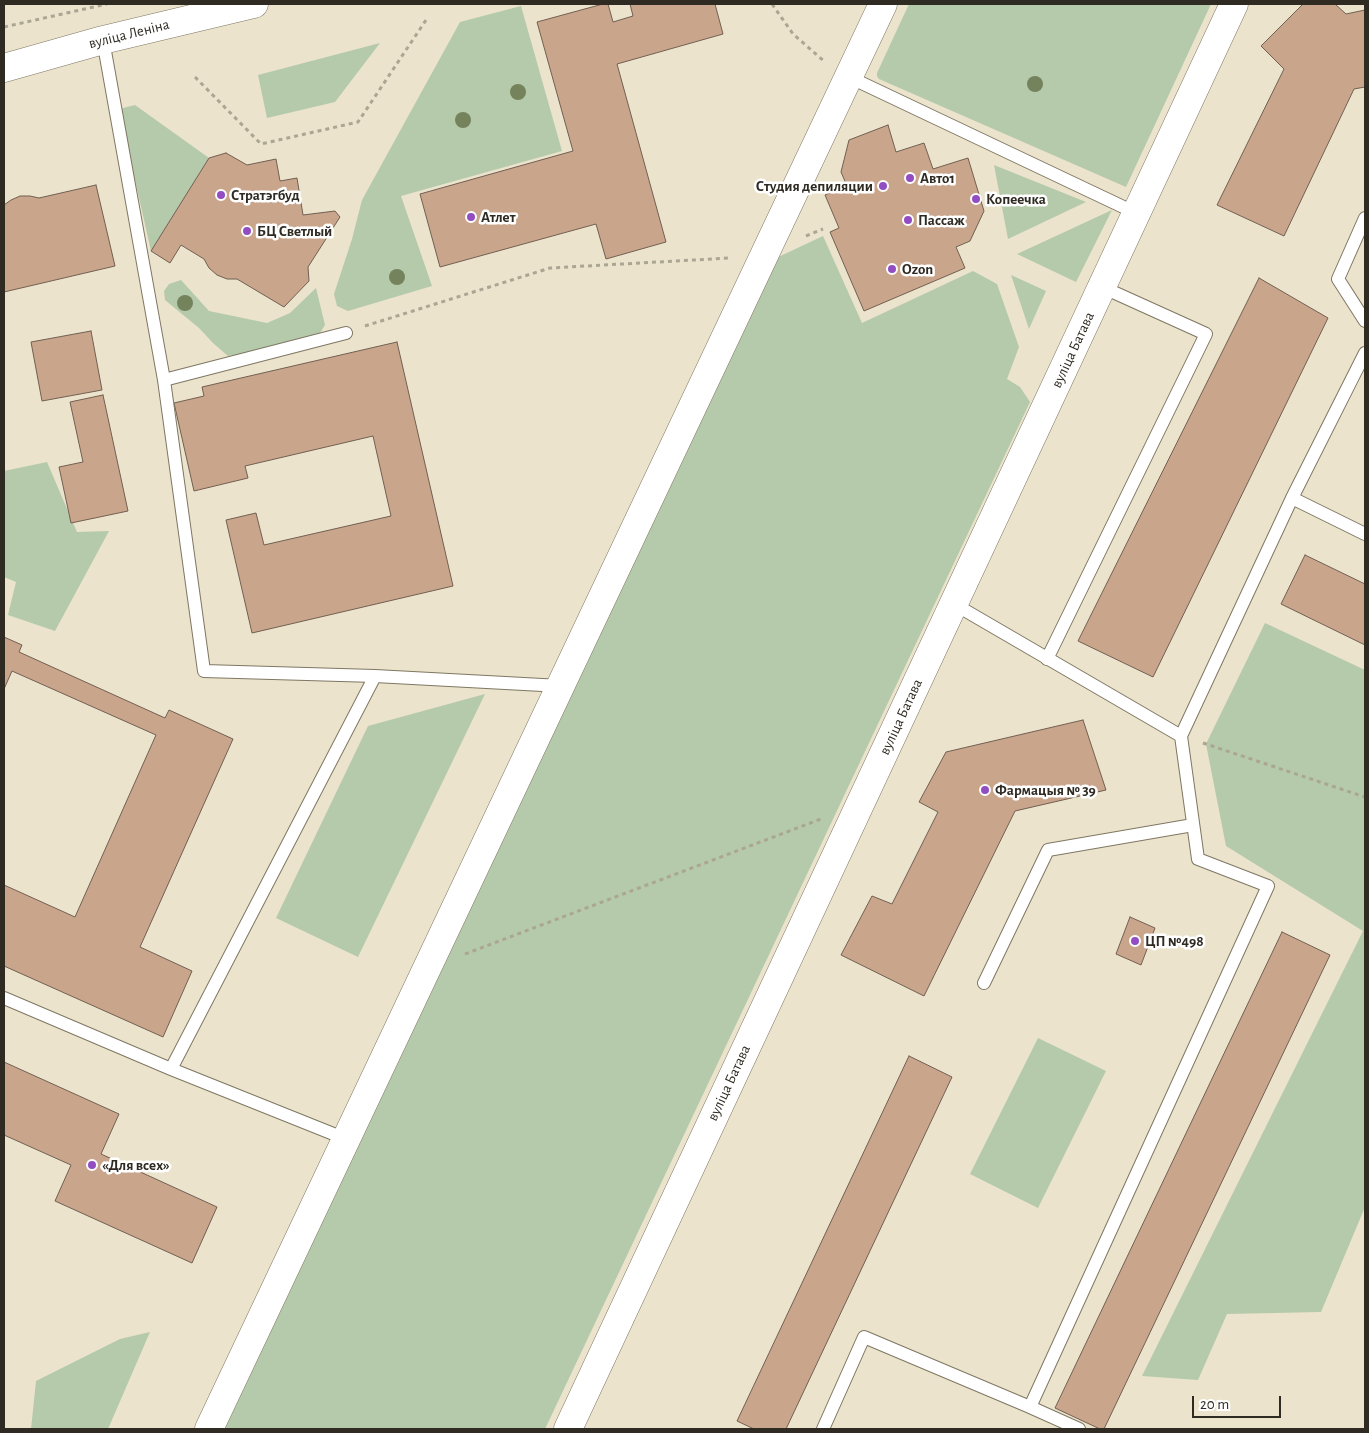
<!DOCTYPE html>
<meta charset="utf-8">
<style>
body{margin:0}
#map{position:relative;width:1369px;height:1433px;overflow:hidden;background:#ebe3cc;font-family:"Alegreya Sans",sans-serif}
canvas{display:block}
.frame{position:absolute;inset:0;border:5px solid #2f2b23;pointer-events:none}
.scale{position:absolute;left:1192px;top:1396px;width:89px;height:22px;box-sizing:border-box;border:2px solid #2f2b23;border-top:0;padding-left:6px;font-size:15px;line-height:18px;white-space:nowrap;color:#2f2b23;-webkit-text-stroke:4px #fff;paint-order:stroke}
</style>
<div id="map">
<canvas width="1369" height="1433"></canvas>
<div class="frame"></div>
<div class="scale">20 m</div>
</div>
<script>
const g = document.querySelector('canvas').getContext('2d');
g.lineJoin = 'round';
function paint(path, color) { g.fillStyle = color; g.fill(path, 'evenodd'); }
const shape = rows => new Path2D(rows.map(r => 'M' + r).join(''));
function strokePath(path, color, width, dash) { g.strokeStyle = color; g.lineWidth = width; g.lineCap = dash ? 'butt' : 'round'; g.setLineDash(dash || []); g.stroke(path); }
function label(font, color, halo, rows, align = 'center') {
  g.font = font + ' "Alegreya Sans",sans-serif'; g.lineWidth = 5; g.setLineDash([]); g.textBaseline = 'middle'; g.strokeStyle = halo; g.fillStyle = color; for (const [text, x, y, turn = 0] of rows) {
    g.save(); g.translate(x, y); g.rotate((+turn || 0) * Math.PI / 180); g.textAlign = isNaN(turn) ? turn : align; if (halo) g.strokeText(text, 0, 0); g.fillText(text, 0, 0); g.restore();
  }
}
paint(shape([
 [909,4,1211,4,1126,187,879,79,877,76,877,73],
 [521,6,562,151,401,196,432,286,348,311,337,306,334,294,352,239,362,200,460,22],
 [380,43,335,102,267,118,258,75],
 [135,105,209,158,151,251,119,109],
 [994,165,1086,202,1008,239],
 [1112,210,1076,282,1017,254],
 [823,236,862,323,973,271,997,284,1019,347,1007,379,1020,387,1030,402,545,1429,223,1429,772,260],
 [1011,275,1046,291,1029,329],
 [181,280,209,311,267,323,290,313,316,288,325,325,318,336,264,350,228,356,213,343,199,328,165,300,164,291,169,284],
 [47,462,77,532,109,531,55,631,8,615,16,582,4,577,4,471],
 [1265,623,1365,670,1365,1207,1321,1312,1227,1314,1198,1380,1142,1376,1363,931,1226,846,1206,744],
 [485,694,358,957,276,918,368,726],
 [1038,1038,1106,1071,1038,1208,970,1174],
 [150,1332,108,1429,31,1429,36,1381,120,1339]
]), '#b5caab');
const building = shape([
 [603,4,608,4,613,22,633,16,630,4,715,4,723,34,617,64,666,242,606,259,596,224,440,267,420,194,573,151,537,22,603,4],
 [1303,4,1335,4,1346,14,1365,10,1365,87,1354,89,1284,236,1217,205,1284,69,1261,46,1303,4],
 [888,125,896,152,924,143,933,169,968,158,984,211,970,241,956,247,965,268,864,311,830,232,839,228,825,195,847,186,841,172,849,140,888,125],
 [226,153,247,165,276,159,280,181,297,178,303,215,335,211,340,217,308,267,309,281,284,307,237,279,227,279,217,275,209,268,204,259,181,245,170,263,151,251,209,158,226,153],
 [96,185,115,266,4,292,4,205,11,200,20,196,30,196,39,198,96,185],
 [1259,278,1328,318,1153,677,1078,641,1259,278],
 [91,331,102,390,42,401,31,342,91,331],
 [397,342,453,586,252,633,226,520,256,513,264,545,391,516,373,436,245,466,248,478,194,491,174,403,204,396,202,387,397,342],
 [103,395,128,511,71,523,59,467,83,462,70,402,103,395],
 [1305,555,1365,584,1365,645,1281,604,1305,555],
 [4,637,22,645,19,652,165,718,169,710,233,739,140,947,192,971,163,1037,4,966,4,885,75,917,156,735,12,671,4,689,4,637],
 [1083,720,1106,790,1015,811,924,996,841,955,872,896,892,904,938,812,919,802,946,752,1083,720],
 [1130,917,1155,928,1141,965,1116,954,1130,917],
 [1282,932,1330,955,1104,1429,1100,1429,1055,1408,1282,932],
 [909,1056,952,1077,786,1429,754,1429,737,1421,909,1056],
 [4,1062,119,1114,101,1154,217,1207,192,1263,55,1201,71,1165,4,1135,4,1062]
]);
paint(building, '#c9a58b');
strokePath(building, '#715f52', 1);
const service = shape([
 [103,40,164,380,204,671,375,676,561,686],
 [849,77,1136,213],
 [1365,218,1338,279,1365,321],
 [164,380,346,333],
 [1292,498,1365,353],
 [954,604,1181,736,1292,498,1365,534],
 [1047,659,1206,334,1102,287],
 [984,983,1048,850,1193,825],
 [4,998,171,1069,346,1139],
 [171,1069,375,676],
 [1030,1407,1079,1429],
 [823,1429,864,1337,1030,1407,1268,886,1198,859,1181,736]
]);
const tertiary = shape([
 [4,68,103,40,254,4],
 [209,1429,883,4],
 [568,1429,1234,4]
]);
strokePath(service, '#7f7763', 14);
strokePath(tertiary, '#7f7763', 29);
strokePath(shape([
 [772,4,793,34,825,62],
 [4,27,107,4],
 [195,77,261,144,358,122,428,17],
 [806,236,823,229],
 [365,326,550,268,730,258],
 [1203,743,1365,797],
 [465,954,821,819]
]), '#aba593', 3, [4, 4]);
strokePath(service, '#fff', 12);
strokePath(tertiary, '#fff', 28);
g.fillStyle = '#75835c';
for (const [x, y] of [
 [1035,84],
 [518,92],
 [463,120],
 [397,277],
 [185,303]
]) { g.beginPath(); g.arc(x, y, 8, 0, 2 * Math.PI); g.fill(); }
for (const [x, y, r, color] of [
 [910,178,5,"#914dc1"],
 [883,186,5,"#914dc1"],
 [221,195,5,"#914dc1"],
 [976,199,5,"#914dc1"],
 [471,217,5,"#914dc1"],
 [908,220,5,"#914dc1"],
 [247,231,5,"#914dc1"],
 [892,269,5,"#914dc1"],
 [985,790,5,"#914dc1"],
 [1135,941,5,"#914dc1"],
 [92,1165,5,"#914dc1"]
]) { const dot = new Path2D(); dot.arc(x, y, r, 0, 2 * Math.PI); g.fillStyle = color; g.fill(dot); strokePath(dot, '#fff', 2); }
label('15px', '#2f2b23', '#fff', [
 ["вуліца Леніна",129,34,-14],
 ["вуліца Батава",1073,350,-65],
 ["вуліца Батава",901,717,-65],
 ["вуліца Батава",729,1083,-65]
]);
label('bold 15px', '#2f2b23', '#fff', [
 ["Авто1",920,178],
 ["Студия депиляции",873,186,"right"],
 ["Стратэгбуд",231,195],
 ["Копеечка",986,199],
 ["Атлет",481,217],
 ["Пассаж",918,220],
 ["БЦ Светлый",257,231],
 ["Ozon",902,269],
 ["Фармацыя № 39",995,790],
 ["ЦП №498",1145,941],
 ["«Для всех»",102,1165]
], 'left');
</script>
